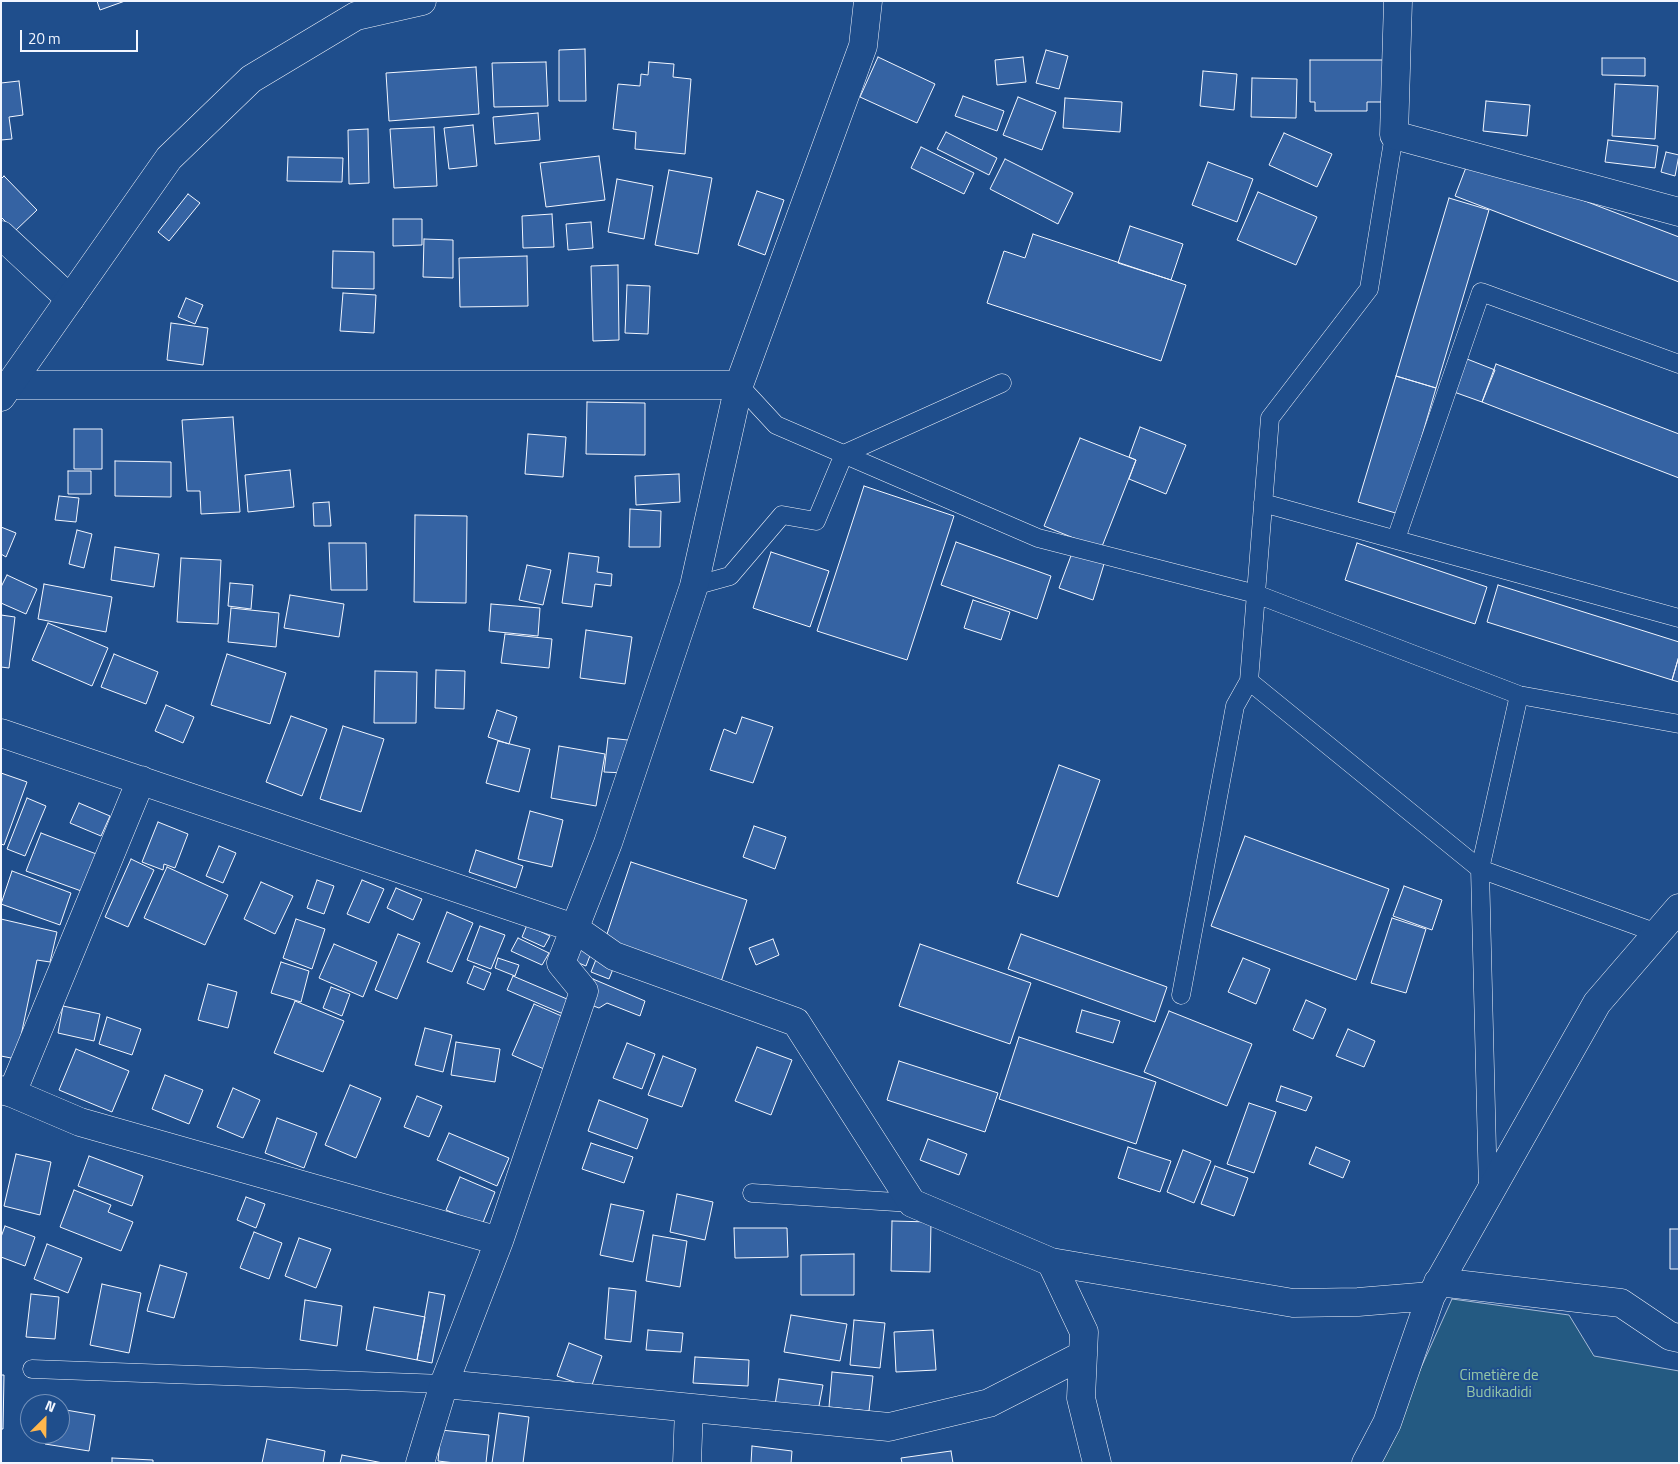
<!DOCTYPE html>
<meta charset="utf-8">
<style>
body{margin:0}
#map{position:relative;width:1680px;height:1464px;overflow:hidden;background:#1f4e8c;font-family:"Titillium Web",sans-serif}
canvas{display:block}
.frame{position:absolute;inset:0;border:2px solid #f2f6ff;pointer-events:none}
.north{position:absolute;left:20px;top:1394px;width:50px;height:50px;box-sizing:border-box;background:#1f4e8c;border:1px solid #7391ba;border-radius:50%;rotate:23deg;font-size:14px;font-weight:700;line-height:20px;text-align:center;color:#f2f6ff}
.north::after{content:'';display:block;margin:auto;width:18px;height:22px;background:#ffb74d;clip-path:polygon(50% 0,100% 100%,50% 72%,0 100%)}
.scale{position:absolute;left:20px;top:30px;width:118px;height:22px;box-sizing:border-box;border:2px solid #f2f6ff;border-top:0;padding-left:6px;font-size:15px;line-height:18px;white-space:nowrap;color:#f2f6ff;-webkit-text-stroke:4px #1f4e8c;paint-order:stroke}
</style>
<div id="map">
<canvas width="1680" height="1464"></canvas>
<div class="frame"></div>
<div class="north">N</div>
<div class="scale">20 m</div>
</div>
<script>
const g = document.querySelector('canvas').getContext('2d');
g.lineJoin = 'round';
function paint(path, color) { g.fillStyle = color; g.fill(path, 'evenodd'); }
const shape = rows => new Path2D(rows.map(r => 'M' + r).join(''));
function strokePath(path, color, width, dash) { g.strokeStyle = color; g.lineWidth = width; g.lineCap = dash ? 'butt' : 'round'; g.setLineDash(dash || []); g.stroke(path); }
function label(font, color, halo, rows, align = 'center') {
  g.font = font + ' "Titillium Web",sans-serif'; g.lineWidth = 4; g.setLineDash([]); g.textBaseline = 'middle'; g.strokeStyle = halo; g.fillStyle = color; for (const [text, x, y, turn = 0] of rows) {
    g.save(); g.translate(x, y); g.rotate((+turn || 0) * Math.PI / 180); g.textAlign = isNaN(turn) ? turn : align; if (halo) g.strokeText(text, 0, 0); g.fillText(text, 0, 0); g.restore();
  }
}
const green = shape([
 [1452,1299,1569,1315,1594,1356,1679,1371,1679,1463,1378,1463,1452,1299]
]);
paint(green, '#245a82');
strokePath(green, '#a8bbd7', 1);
const building = shape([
 [97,1,125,1,100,10,97,1],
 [585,49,586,101,559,101,559,50,585,49],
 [1046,50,1068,56,1059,89,1036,83,1046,50],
 [878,57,935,84,917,123,860,97,878,57],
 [1023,57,1026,82,997,85,995,60,1023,57],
 [1602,58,1645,58,1645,76,1602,75,1602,58],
 [1310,60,1384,60,1384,102,1367,102,1367,111,1315,111,1315,102,1310,102,1310,60],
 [546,62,548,106,494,107,492,63,546,62],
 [649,62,674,64,673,77,691,79,685,154,635,149,636,132,613,129,618,84,640,86,641,74,648,75,649,62],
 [476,67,479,114,389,121,386,73,476,67],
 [1203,71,1237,74,1234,110,1200,106,1203,71],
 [1252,78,1297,79,1296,118,1251,117,1252,78],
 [19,81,23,115,9,117,12,139,1,140,1,83,19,81],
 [1615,84,1658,86,1655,139,1612,136,1615,84],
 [963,96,1004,111,997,131,955,116,963,96],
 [1018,97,1056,112,1042,150,1003,135,1018,97],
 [1065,98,1122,102,1120,132,1063,128,1065,98],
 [1486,101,1530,105,1527,136,1483,131,1486,101],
 [538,113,540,140,495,144,493,117,538,113],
 [473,125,477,166,449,169,444,128,473,125],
 [434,127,437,186,394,188,390,129,434,127],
 [368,129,369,183,349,184,348,130,368,129],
 [946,132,997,158,989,175,937,149,946,132],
 [1284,133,1332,154,1317,187,1269,165,1284,133],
 [1608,140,1658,146,1655,168,1605,162,1608,140],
 [921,147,974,173,964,194,911,168,921,147],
 [1666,152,1679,155,1675,176,1661,172,1666,152],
 [599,156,605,200,546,207,540,163,599,156],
 [288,157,343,158,342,182,287,181,288,157],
 [1470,157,1679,237,1679,282,1455,196,1470,157],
 [1005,159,1073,193,1058,224,990,189,1005,159],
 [1208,162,1253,179,1237,222,1192,205,1208,162],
 [669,170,712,178,698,254,655,245,669,170],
 [4,176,37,210,15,231,1,217,1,179,4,176],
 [617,179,653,186,644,239,608,232,617,179],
 [757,191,784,200,765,255,738,245,757,191],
 [1258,192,1317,217,1296,265,1237,240,1258,192],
 [188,194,200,203,169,241,158,232,188,194],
 [1449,198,1489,210,1436,388,1396,376,1449,198],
 [552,214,554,247,523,248,522,216,552,214],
 [393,219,422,219,422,245,393,246,393,219],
 [591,222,593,248,568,250,566,224,591,222],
 [1130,226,1183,244,1171,280,1118,263,1130,226],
 [1033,234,1186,285,1161,361,987,303,1004,251,1025,258,1033,234],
 [424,239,453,240,453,278,423,277,424,239],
 [333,251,374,252,374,289,332,288,333,251],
 [527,256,528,306,460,307,459,258,527,256],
 [618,265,619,340,593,341,591,266,618,265],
 [627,285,650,286,648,334,625,333,627,285],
 [343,293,376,295,374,333,340,331,343,293],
 [186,298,203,305,195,324,178,317,186,298],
 [171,323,208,328,203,365,167,360,171,323],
 [1467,359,1495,370,1482,402,1454,392,1467,359],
 [1496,364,1679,434,1679,478,1482,402,1496,364],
 [1396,376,1436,388,1399,514,1358,502,1396,376],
 [587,402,645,403,645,455,586,454,587,402],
 [233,417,240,512,201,514,200,491,187,491,182,420,233,417],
 [1140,427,1186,445,1166,494,1129,479,1136,460,1129,457,1140,427],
 [74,429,102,429,102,469,74,469,74,429],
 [528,434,566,437,563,477,525,474,528,434],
 [1080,438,1136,460,1101,549,1044,526,1080,438],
 [115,461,171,462,171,497,115,496,115,461],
 [290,470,294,507,248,512,245,475,290,470],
 [68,471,91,471,91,494,68,494,68,471],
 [679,474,680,502,636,505,635,476,679,474],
 [864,486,954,516,907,660,817,631,864,486],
 [59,496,79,498,76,522,55,520,59,496],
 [329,502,331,526,314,526,313,503,329,502],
 [630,509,661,511,660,547,629,547,630,509],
 [415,515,467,516,466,603,414,602,415,515],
 [1,527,16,533,6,557,1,554,1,527],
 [77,530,92,534,84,568,69,564,77,530],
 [956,542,1051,576,1037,619,941,585,956,542],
 [329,543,366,543,367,590,331,590,329,543],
 [1357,543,1487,587,1475,624,1345,580,1357,543],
 [115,547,159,554,154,587,111,580,115,547],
 [771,552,829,571,810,627,753,608,771,552],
 [569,553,599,557,597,572,612,574,611,586,595,584,592,607,562,603,569,553],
 [1072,553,1104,564,1093,600,1059,588,1072,553],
 [181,558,221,560,218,624,177,622,181,558],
 [527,565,551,570,543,605,519,600,527,565],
 [7,575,37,589,26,614,1,603,1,587,7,575],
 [230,583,253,585,251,609,228,606,230,583],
 [44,584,112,597,106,632,38,619,44,584],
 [1498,585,1679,642,1679,656,1672,680,1487,622,1498,585],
 [290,595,344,604,339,637,284,628,290,595],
 [973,600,1010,612,1001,640,964,628,973,600],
 [491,604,540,608,538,636,489,631,491,604],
 [231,608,279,613,276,647,228,642,231,608],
 [1,615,15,617,9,668,1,667,1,615],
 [48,623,108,648,92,686,32,660,48,623],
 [586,630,632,637,625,684,580,678,586,630],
 [505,634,552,639,549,668,501,663,505,634],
 [114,654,158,672,146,704,101,687,114,654],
 [227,654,286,673,270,724,211,705,227,654],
 [1679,656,1679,682,1672,680,1679,656],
 [436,670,465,671,464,709,435,708,436,670],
 [375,671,417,672,416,723,374,723,375,671],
 [166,705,194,717,183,743,155,731,166,705],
 [497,710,517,717,509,744,488,737,497,710],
 [291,716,327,729,302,796,266,782,291,716],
 [742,717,773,727,753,783,710,770,724,729,736,734,742,717],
 [343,726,384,739,361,812,320,799,343,726],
 [608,738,628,740,625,773,604,772,608,738],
 [498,741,530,749,519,792,486,783,498,741],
 [559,746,605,754,596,806,551,798,559,746],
 [1059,765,1100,780,1058,897,1017,883,1059,765],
 [1,773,27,782,4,845,1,844,1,773],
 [27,798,46,806,25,856,7,849,27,798],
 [79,803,110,816,101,836,70,823,79,803],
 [530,811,563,820,552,867,518,859,530,811],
 [158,822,188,834,175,868,164,864,163,870,142,862,158,822],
 [754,826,786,837,775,869,743,857,754,826],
 [41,833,99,855,84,892,26,871,41,833],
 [1245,836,1389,889,1356,980,1211,926,1245,836],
 [219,846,236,853,223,883,206,876,219,846],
 [476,850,523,866,516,888,469,872,476,850],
 [131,859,154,870,128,927,105,917,131,859],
 [631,862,747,900,720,985,603,946,631,862],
 [167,867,228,895,205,945,144,918,167,867],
 [12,871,71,893,60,925,1,904,12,871],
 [317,880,334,886,324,914,307,908,317,880],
 [362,880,384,889,369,923,347,914,362,880],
 [261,882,293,896,275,934,244,919,261,882],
 [1404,886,1442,900,1432,930,1393,916,1404,886],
 [396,888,422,899,413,920,387,908,396,888],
 [447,912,473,923,452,972,427,962,447,912],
 [1392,918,1426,929,1406,993,1371,983,1392,918],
 [1,919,57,932,50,962,37,960,16,1059,1,1056,1,919],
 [296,919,325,929,312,969,283,958,296,919],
 [527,925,550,936,544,947,522,937,527,925],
 [480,926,505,935,491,969,467,960,480,926],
 [398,934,420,943,397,999,375,990,398,934],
 [1021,934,1167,987,1155,1022,1008,969,1021,934],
 [518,938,549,953,542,965,511,951,518,938],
 [773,939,779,955,756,965,749,948,773,939],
 [570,943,591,953,586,966,564,957,570,943],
 [334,944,377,962,363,997,319,978,334,944],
 [920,944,1031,983,1010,1044,899,1006,920,944],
 [597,957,615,964,609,979,591,972,597,957],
 [498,958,519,965,515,976,495,968,498,958],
 [1243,958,1270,969,1256,1004,1228,992,1243,958],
 [281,962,309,971,301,1002,271,993,281,962],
 [474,966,491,973,484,990,467,983,474,966],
 [513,976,574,1002,568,1016,507,990,513,976],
 [593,979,645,1001,640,1016,607,1003,599,1008,583,1002,593,979],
 [208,984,237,992,228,1028,198,1020,208,984],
 [331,987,350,994,342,1016,323,1008,331,987],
 [1306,1000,1326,1009,1313,1039,1293,1030,1306,1000],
 [295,1001,344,1021,323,1072,274,1053,295,1001],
 [534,1004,566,1018,544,1069,512,1055,534,1004],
 [63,1006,100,1014,94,1041,58,1033,63,1006],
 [1082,1010,1120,1021,1113,1043,1076,1032,1082,1010],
 [1169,1011,1252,1044,1227,1106,1144,1072,1169,1011],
 [107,1017,141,1029,132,1055,99,1044,107,1017],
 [425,1028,452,1035,443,1072,415,1065,425,1028],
 [1348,1029,1375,1041,1364,1067,1336,1056,1348,1029],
 [1019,1037,1156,1082,1136,1144,999,1099,1019,1037],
 [456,1042,500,1049,495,1082,451,1075,456,1042],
 [627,1043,655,1054,642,1089,613,1078,627,1043],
 [757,1047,792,1060,771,1115,735,1101,757,1047],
 [76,1049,129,1071,112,1112,59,1090,76,1049],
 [663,1056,696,1069,682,1107,648,1095,663,1056],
 [899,1061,998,1093,985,1132,887,1100,899,1061],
 [165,1075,203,1090,189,1124,152,1109,165,1075],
 [350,1085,381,1098,356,1158,325,1145,350,1085],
 [1281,1086,1312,1097,1306,1111,1276,1101,1281,1086],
 [233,1088,260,1100,243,1138,217,1127,233,1088],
 [417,1096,442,1106,429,1137,404,1127,417,1096],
 [599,1100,648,1119,637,1149,588,1131,599,1100],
 [1249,1103,1276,1112,1254,1173,1227,1164,1249,1103],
 [277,1118,317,1133,304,1168,265,1153,277,1118],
 [449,1133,509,1158,497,1186,437,1160,449,1133],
 [928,1139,967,1154,959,1175,920,1160,928,1139],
 [591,1143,633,1157,624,1183,582,1169,591,1143],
 [1128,1147,1171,1161,1160,1192,1118,1178,1128,1147],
 [1316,1147,1350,1161,1343,1178,1309,1164,1316,1147],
 [1183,1150,1211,1161,1194,1203,1167,1192,1183,1150],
 [16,1154,51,1162,40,1215,4,1206,16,1154],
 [89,1156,143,1176,132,1206,78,1186,89,1156],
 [1215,1166,1248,1178,1234,1216,1201,1204,1215,1166],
 [460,1177,495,1192,482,1225,446,1210,460,1177],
 [74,1190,111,1205,108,1212,133,1222,121,1251,60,1227,74,1190],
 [677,1194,713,1202,705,1240,670,1232,677,1194],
 [246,1197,265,1204,256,1228,237,1220,246,1197],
 [611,1204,644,1211,633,1262,600,1255,611,1204],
 [892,1221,931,1222,930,1272,891,1271,892,1221],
 [5,1226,35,1237,25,1266,1,1257,1,1237,5,1226],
 [734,1228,787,1228,788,1257,735,1258,734,1228],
 [1670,1229,1679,1229,1679,1269,1670,1269,1670,1229],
 [254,1232,282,1243,269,1279,240,1268,254,1232],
 [653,1235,687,1241,680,1287,646,1281,653,1235],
 [299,1238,331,1249,316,1288,285,1276,299,1238],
 [47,1244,82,1258,68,1293,34,1279,47,1244],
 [854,1254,854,1295,801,1295,801,1255,854,1254],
 [160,1265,187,1273,174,1318,147,1311,160,1265],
 [102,1284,141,1293,129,1353,90,1345,102,1284],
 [609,1288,636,1291,631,1342,605,1339,609,1288],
 [429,1292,445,1295,432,1363,417,1360,429,1292],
 [31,1294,59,1297,55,1339,26,1337,31,1294],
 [305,1300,342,1306,337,1346,300,1340,305,1300],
 [374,1307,425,1317,417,1360,366,1350,374,1307],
 [791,1315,847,1324,840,1361,784,1352,791,1315],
 [854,1320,885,1323,880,1368,850,1365,854,1320],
 [648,1330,683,1333,681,1352,646,1350,648,1330],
 [933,1330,936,1370,896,1372,894,1332,933,1330],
 [569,1343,602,1356,591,1388,557,1376,569,1343],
 [695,1357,749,1360,748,1386,693,1383,695,1357],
 [832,1372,873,1376,869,1411,829,1407,832,1372],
 [1,1375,4,1375,3,1429,1,1429,1,1375],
 [779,1379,823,1385,818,1411,775,1405,779,1379],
 [60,1409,95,1415,89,1451,45,1444,46,1434,60,1434,60,1409],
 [499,1413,529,1417,523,1463,492,1463,499,1413],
 [441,1430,489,1435,486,1463,455,1463,438,1461,441,1430],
 [267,1439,325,1451,323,1463,262,1463,267,1439],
 [752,1446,792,1451,791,1463,751,1463,752,1446],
 [951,1451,953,1463,902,1463,901,1458,951,1451],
 [342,1455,383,1463,340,1463,342,1455],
 [112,1458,153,1460,153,1463,112,1463,112,1458]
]);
paint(building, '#3563a3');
strokePath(building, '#f2f6ff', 1);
const service = shape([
 [1394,135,1369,289,1270,418,1249,681,1480,869,1488,1191],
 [739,385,776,425,1038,538,1256,594,1519,695,1679,724],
 [1263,503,1679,618],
 [1396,539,1481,292,1679,364],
 [694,586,730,576,782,515,816,521,844,454,1002,383],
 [1519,695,1480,869,1657,933],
 [1181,995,1235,706,1249,681],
 [752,1193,912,1203],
 [32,1369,444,1384]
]);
const minor = shape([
 [1398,1,1394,135,1679,212],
 [1,235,70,299],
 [1,385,739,385],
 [1,733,574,928,614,956,796,1022,912,1203,1051,1262,1084,1332,1081,1398,1097,1463],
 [1,1090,12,1093,80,1122,499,1241],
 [12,1093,141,780],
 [1051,1262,1293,1303,1358,1302,1431,1296,1597,1003,1679,908],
 [1438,1282,1621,1303,1670,1336,1679,1338],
 [444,1384,889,1427,989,1403,1083,1355],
 [420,1463,444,1384,499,1241,584,991,561,963,608,843,694,586,739,385,863,46,868,1],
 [687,1463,689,1408],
 [1366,1463,1387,1423,1431,1296]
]);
const trunk = shape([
 [1,397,169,158,251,79,356,16,422,1]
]);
strokePath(service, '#f2f6ff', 19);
strokePath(minor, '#f2f6ff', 29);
strokePath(trunk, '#f2f6ff', 29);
strokePath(service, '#1f4e8c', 18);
strokePath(minor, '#1f4e8c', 28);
strokePath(trunk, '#1f4e8c', 28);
label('15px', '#97c8a6', '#1f4e8c', [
 ["Cimetière de",1499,1376],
 ["Budikadidi",1499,1393]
]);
</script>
